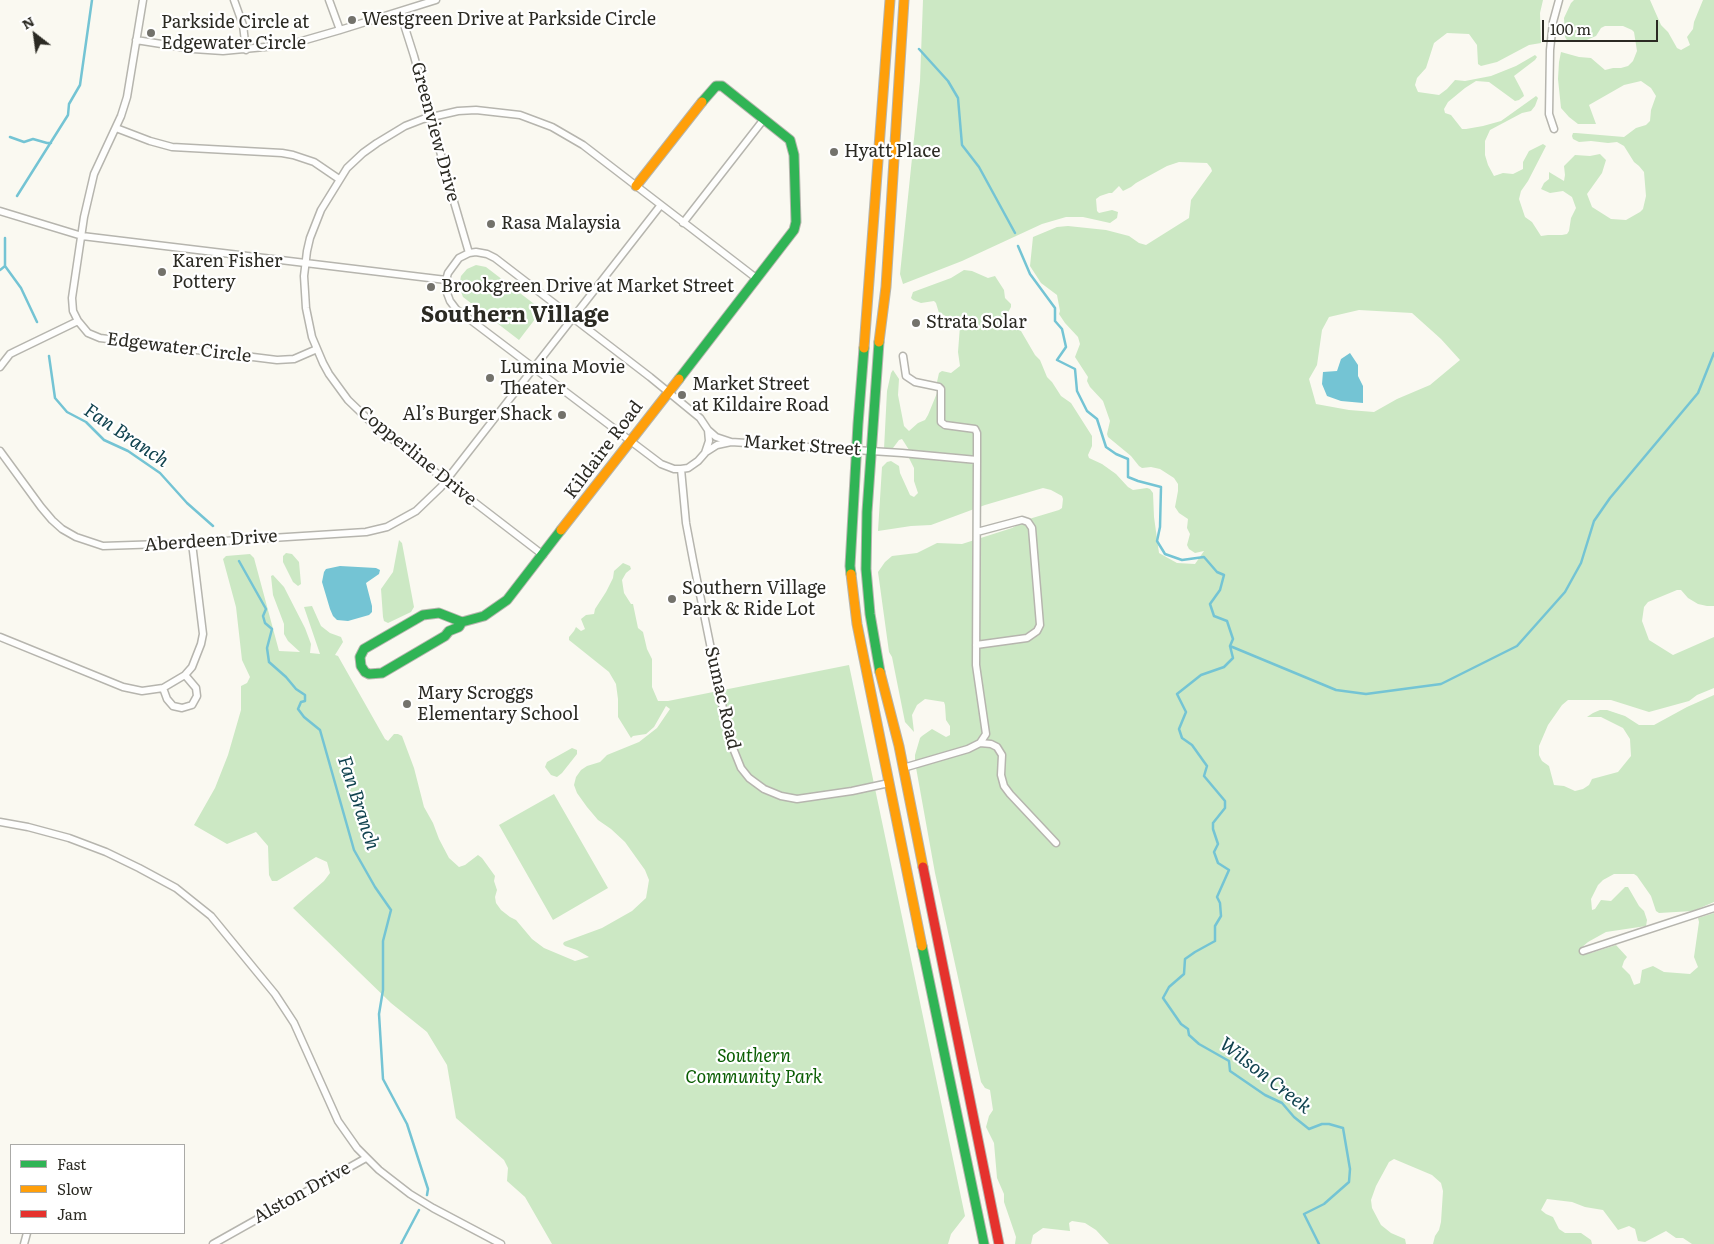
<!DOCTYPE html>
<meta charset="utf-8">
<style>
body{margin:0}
#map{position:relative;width:1714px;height:1244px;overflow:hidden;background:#faf9f1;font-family:Literata,serif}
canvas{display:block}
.legend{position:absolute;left:10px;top:1144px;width:175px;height:90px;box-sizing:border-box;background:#fff;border:1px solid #aaaaa7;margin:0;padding:6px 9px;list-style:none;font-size:15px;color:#2b2a23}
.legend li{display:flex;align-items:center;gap:10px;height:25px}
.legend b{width:25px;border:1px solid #aaaaa7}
.north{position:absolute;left:10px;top:10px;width:50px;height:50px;-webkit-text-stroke:4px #fff;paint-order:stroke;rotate:330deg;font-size:14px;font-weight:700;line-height:20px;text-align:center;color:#2b2a23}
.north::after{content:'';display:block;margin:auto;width:18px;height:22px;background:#2b2a23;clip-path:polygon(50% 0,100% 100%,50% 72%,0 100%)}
.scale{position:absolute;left:1542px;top:20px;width:116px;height:22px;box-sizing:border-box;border:2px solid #2b2a23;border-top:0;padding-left:6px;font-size:15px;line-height:18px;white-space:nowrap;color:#2b2a23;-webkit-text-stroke:4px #fff;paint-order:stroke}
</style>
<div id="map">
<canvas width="1714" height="1244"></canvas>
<ul class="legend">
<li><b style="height:6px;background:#30b455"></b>Fast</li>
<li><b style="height:6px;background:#ff9f0a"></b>Slow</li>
<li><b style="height:6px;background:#e5322d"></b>Jam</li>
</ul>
<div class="north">N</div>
<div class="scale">100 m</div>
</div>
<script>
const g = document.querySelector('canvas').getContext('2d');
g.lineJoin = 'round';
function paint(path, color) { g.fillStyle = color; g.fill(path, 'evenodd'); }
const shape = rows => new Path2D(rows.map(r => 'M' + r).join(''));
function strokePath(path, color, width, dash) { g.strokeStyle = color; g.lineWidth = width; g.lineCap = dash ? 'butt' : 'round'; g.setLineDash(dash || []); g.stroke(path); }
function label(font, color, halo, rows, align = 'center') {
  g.font = font + ' Literata,serif'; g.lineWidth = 4.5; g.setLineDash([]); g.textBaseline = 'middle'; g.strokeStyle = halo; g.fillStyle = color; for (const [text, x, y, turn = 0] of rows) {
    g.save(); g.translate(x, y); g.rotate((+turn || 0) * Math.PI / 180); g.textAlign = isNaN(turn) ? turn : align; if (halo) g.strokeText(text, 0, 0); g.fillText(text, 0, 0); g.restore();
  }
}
paint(shape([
 [923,0,1543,0,1540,13,1541,43,1529,45,1497,62,1481,66,1478,64,1477,45,1469,34,1447,33,1434,43,1426,68,1417,78,1415,85,1418,92,1439,95,1447,89,1455,80,1465,81,1491,76,1516,66,1535,55,1537,57,1535,60,1514,76,1523,93,1524,96,1519,100,1515,101,1489,82,1476,81,1465,88,1448,102,1444,109,1445,113,1451,115,1462,129,1466,129,1483,126,1501,121,1536,96,1538,98,1535,106,1531,111,1522,113,1490,130,1485,141,1485,155,1488,165,1494,176,1503,173,1513,174,1523,169,1523,162,1529,151,1543,144,1546,146,1528,181,1521,191,1519,199,1525,217,1532,222,1541,236,1548,235,1562,235,1567,234,1569,231,1571,218,1576,208,1572,197,1563,191,1550,193,1541,189,1544,183,1549,179,1549,172,1564,181,1565,175,1564,166,1575,155,1590,156,1600,154,1606,160,1602,173,1587,194,1592,207,1611,219,1626,220,1640,212,1643,209,1646,196,1644,172,1639,166,1634,162,1624,146,1617,142,1608,143,1591,141,1579,142,1573,139,1572,136,1573,133,1576,133,1624,137,1636,128,1646,125,1650,121,1651,110,1656,96,1651,88,1641,81,1624,85,1589,105,1596,124,1578,124,1569,117,1561,108,1558,79,1559,62,1561,52,1579,57,1591,58,1605,70,1613,68,1621,68,1628,66,1633,61,1637,51,1634,32,1632,30,1623,26,1605,26,1601,28,1596,36,1582,42,1568,42,1565,37,1564,18,1571,3,1574,0,1650,0,1661,25,1668,32,1677,48,1681,50,1690,45,1687,37,1693,29,1694,22,1703,0,1714,0,1714,606,1707,606,1698,604,1688,598,1681,590,1677,590,1648,602,1644,607,1642,621,1649,640,1673,655,1714,637,1714,688,1697,695,1689,701,1649,712,1611,700,1568,700,1562,705,1548,725,1539,746,1539,755,1542,761,1549,766,1554,785,1564,786,1575,791,1583,789,1589,785,1592,779,1618,772,1631,756,1630,739,1623,728,1601,717,1587,717,1593,713,1600,710,1607,710,1625,716,1639,725,1654,725,1687,707,1714,695,1714,902,1693,911,1659,913,1656,911,1651,896,1637,876,1634,874,1614,874,1603,880,1598,885,1591,899,1592,910,1595,909,1601,900,1611,901,1625,887,1628,887,1639,906,1644,911,1647,920,1646,926,1606,932,1588,942,1581,948,1581,954,1591,953,1616,945,1627,957,1624,961,1622,967,1630,975,1634,985,1640,983,1642,970,1653,966,1664,972,1690,974,1698,967,1694,957,1699,922,1698,918,1714,913,1714,1244,1692,1244,1683,1238,1676,1238,1666,1231,1645,1242,1638,1241,1635,1229,1629,1226,1618,1230,1603,1210,1585,1207,1572,1202,1547,1199,1541,1210,1546,1214,1553,1217,1559,1229,1565,1233,1581,1233,1591,1240,1592,1244,1433,1244,1435,1236,1439,1230,1441,1222,1443,1191,1441,1183,1432,1175,1394,1159,1389,1162,1376,1186,1371,1200,1372,1208,1381,1225,1391,1233,1405,1239,1406,1244,1109,1244,1096,1230,1085,1223,1072,1221,1069,1223,1070,1231,1043,1228,1033,1235,1031,1244,1015,1244,1016,1237,1004,1202,1004,1194,997,1178,994,1143,986,1127,989,1116,993,1110,990,1090,985,1088,981,1082,935,873,915,762,915,755,920,738,922,736,932,729,946,737,950,735,950,726,946,720,945,705,944,702,925,699,917,705,912,715,914,732,905,722,892,657,889,652,878,572,885,562,892,556,917,553,937,543,962,544,1012,528,1029,519,1059,510,1062,508,1063,499,1062,496,1051,490,1043,488,985,505,931,525,911,526,878,531,882,467,887,462,891,461,899,466,900,473,910,495,914,497,918,493,914,481,914,468,908,456,909,450,904,442,902,439,899,440,893,448,884,449,887,391,891,373,893,370,899,379,898,395,904,426,909,431,918,423,925,420,928,415,937,393,937,382,939,373,942,371,951,373,960,366,958,352,960,326,944,315,939,313,936,303,934,301,921,303,913,300,911,298,913,292,951,278,964,270,972,271,988,278,995,276,1004,290,1005,298,1011,304,1011,307,1005,318,1005,321,1021,331,1035,355,1040,360,1047,377,1052,382,1061,396,1071,403,1092,436,1092,446,1088,455,1089,458,1102,464,1116,474,1128,487,1133,490,1147,488,1150,489,1153,493,1154,517,1159,553,1177,563,1195,564,1204,551,1195,553,1189,549,1187,545,1190,534,1187,528,1188,519,1179,513,1175,507,1178,491,1178,484,1174,478,1160,469,1151,467,1142,468,1139,466,1131,456,1108,437,1107,434,1110,421,1103,401,1090,387,1087,381,1088,377,1075,357,1080,344,1078,337,1065,323,1059,314,1060,311,1057,295,1041,283,1030,266,1033,237,1057,227,1068,226,1106,230,1129,236,1139,243,1146,245,1189,218,1191,200,1212,171,1211,168,1207,163,1179,162,1167,166,1136,183,1131,187,1123,191,1119,186,1112,193,1109,193,1100,196,1096,199,1097,211,1099,213,1112,210,1118,212,1117,218,1110,223,1083,217,1066,217,1042,224,962,261,903,284,900,274,920,81],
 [1359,310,1412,313,1441,339,1460,360,1430,385,1397,399,1374,412,1349,410,1316,404,1309,379,1317,365,1322,330,1329,317],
 [476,265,486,267,542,310,519,340,463,297,459,286,461,276,467,269],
 [399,540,402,543,414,607,411,612,388,623,384,621,383,617,381,589,393,572],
 [286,553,292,554,299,562,301,584,298,586,293,582,283,562,283,556],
 [250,554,254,558,279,651,300,652,288,641,284,634,284,624,273,595,271,576,273,575,284,587,305,628,311,644,310,653,320,654,304,607,312,606,321,626,330,633,341,637,343,642,335,655,338,656,385,739,388,741,394,734,398,734,402,736,414,768,424,807,433,823,439,839,449,858,459,867,465,865,478,855,482,858,495,876,494,881,497,890,495,897,496,903,501,910,510,917,516,920,532,939,544,948,575,961,589,957,577,950,565,946,563,944,564,942,602,928,632,911,646,898,649,880,645,870,625,842,611,829,598,820,587,807,577,793,574,785,576,777,581,770,587,766,600,762,607,755,639,742,657,728,670,709,666,706,654,727,646,734,633,736,631,738,618,717,618,699,616,684,609,672,569,640,569,637,574,631,576,627,581,631,585,629,581,619,586,615,594,614,595,609,606,592,613,578,614,571,623,563,630,566,631,569,626,573,622,580,624,593,631,604,633,604,638,628,643,632,647,649,652,659,652,687,658,701,668,701,849,665,965,1216,951,1234,948,1244,552,1244,525,1197,507,1181,508,1168,504,1160,456,1118,447,1065,427,1032,391,1003,293,908,324,881,330,873,327,862,316,857,277,881,272,881,269,875,268,846,256,832,227,844,194,825,215,788,228,755,241,710,241,686,247,683,250,677,242,660,236,607,223,559,226,556],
 [572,748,577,750,577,754,562,773,557,777,551,775,545,767,547,762],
 [554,794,608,888,553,920,499,825]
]), '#cce8c4');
paint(shape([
 [1350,353,1358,365,1358,376,1363,386,1363,403,1341,401,1327,396,1322,384,1323,372,1337,371,1341,359],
 [340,566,376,568,380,570,379,574,366,583,372,606,372,612,369,615,348,621,337,620,333,616,330,609,322,582,324,572,326,569]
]), '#74c4d4');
strokePath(shape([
 [919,49,948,81,958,98,962,145,979,167,1015,233],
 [10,137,24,142,33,139,47,143,51,143],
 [17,196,68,115,69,104,80,85,92,0],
 [5,238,5,266,21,288,37,322],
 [1018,246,1030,274,1055,308,1055,321,1062,329,1066,347,1057,360,1075,369,1077,391,1087,411,1097,419,1106,447,1116,454,1128,459,1128,477,1138,481,1161,487,1160,527,1157,541,1165,554,1182,560,1204,557,1217,572,1224,575,1220,590,1210,604,1214,616,1227,621,1233,639,1230,646,1233,658,1224,667,1201,675,1177,694,1186,712,1179,729,1182,738,1192,745,1207,766,1204,776,1225,801,1225,808,1213,823,1213,829,1218,844,1214,852,1218,863,1229,870,1217,897,1220,903,1221,916,1215,926,1215,941,1195,952,1185,959,1184,974,1169,987,1163,998,1181,1024,1188,1029,1189,1035,1199,1044,1229,1061,1230,1071,1265,1095,1282,1103,1294,1117,1309,1129,1322,1124,1329,1124,1343,1128,1350,1169,1349,1182,1324,1204,1304,1214,1319,1244],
 [0,270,5,266],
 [49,356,55,398,67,412,86,422,104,440,128,451,160,473,187,503,213,526],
 [239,561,266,609,263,616,265,623,272,629,267,648,269,662,286,677,296,689,305,695,305,701,301,702,298,709,304,717,320,730,354,850,375,887,391,910,383,941,383,990,379,1014,383,1079,407,1124,428,1189,427,1195],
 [1230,646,1336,690,1366,694,1441,684,1517,646,1565,592,1581,563,1594,521,1610,498,1698,393,1714,353],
 [401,1244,419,1210]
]), '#74c4d4', 2.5);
const street = shape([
 [143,0,127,97,121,116,94,174,84,217,72,298,73,311,78,321,88,333,100,338,277,360,294,359,317,349],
 [234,0,243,25,246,50],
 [329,0,340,30],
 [400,12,414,56,452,195,469,253],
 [136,40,193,49,223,51,275,46,295,43,340,30,436,0],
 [116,128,150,141,172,147,282,153,293,155,314,162,339,179],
 [1554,129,1549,114,1550,50,1553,22,1559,0],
 [0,211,82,236,446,280],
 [683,223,764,119],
 [476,252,487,254,495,258,650,377,700,418,708,430,709,441,705,453,698,461,688,468,681,469,674,469,661,464,456,309,450,301,447,293,446,280,448,273,459,258,469,253,476,252],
 [903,356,906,376,915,382,939,387,941,389,941,422,945,425,975,429,977,433,977,460],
 [0,367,10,354,16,351,78,321],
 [708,430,716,437,731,442,902,453,977,460,976,665,986,734,980,743,968,749,903,768],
 [0,451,41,507,52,520,62,529,76,537,103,546,192,543,366,532,387,527,416,511,441,487,660,206],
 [706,452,717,445,731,442],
 [681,469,686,523,693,560,729,738,741,768,749,778,764,789,781,796,797,799,852,791,889,783],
 [543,555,374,425,348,400,329,374,323,363,312,337,306,308,304,276,307,251,310,238,321,210,347,168,363,153,377,143,405,126,423,119,458,111,476,110,520,115,552,127,583,145,756,278],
 [0,637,123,687,142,691,163,688,185,675,192,667,201,644,203,634,192,543],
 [976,645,1027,638,1037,631,1040,625,1032,528,1028,522,1022,520,977,532],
 [163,688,167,699,173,706,182,708,192,705,197,696,196,688,185,675],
 [980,743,991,744,997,747,1002,755,1001,775,1004,786,1010,794,1056,843],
 [0,822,28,827,69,838,106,852,139,868,176,888,211,916,275,994,294,1023,338,1121,357,1148,379,1170,410,1194,433,1208,501,1244],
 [1583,951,1714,908],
 [24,1244,27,1233],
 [213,1244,366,1158]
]);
const fast = shape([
 [879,342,867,512,866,569,870,614,880,672],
 [679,379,794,230,796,222,794,155,790,140,722,86,716,86,702,102],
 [851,574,850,566,858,424,864,348],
 [462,622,439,613,423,615,364,649,360,657,361,666,365,672,369,674,382,673,445,636,449,631,459,627,462,622,484,616,507,600,561,530],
 [922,946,984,1244]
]);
const slow = shape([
 [636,186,702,102],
 [879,342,886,287,904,0],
 [864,348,890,0],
 [561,530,679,379],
 [851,574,857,624,922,946],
 [880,672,899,746,923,867]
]);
const jam = shape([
 [923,867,999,1244]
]);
strokePath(street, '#b6b5ae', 9);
strokePath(fast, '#b6b5ae', 11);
strokePath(slow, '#b6b5ae', 11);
strokePath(jam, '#b6b5ae', 11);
strokePath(street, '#fefefd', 6);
strokePath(fast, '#30b455', 9);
strokePath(slow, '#ff9f0a', 9);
strokePath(jam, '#e5322d', 9);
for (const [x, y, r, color] of [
 [352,20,5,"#73726b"],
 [151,33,5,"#73726b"],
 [834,152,5,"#73726b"],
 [491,224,5,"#73726b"],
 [162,272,5,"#73726b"],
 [431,287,5,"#73726b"],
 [916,323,5,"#73726b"],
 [490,378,5,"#73726b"],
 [682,395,5,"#73726b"],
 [562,415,5,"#73726b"],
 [672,599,5,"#73726b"],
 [407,704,5,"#73726b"]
]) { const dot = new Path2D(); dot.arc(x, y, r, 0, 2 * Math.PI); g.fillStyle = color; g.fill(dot); strokePath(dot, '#fff', 2); }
label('18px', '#2b2a23', '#fff', [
 ["Westgreen Drive at Parkside Circle",362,20],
 ["Parkside Circle at",161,23],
 ["Edgewater Circle",161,44],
 ["Hyatt Place",844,152],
 ["Rasa Malaysia",501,224],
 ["Karen Fisher",172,262],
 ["Pottery",172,283],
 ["Brookgreen Drive at Market Street",441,287],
 ["Strata Solar",926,323],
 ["Lumina Movie",500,368],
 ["Theater",500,389],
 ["Market Street",692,385],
 ["at Kildaire Road",692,406],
 ["Al’s Burger Shack",552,415,"right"],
 ["Southern Village",682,589],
 ["Park & Ride Lot",682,610],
 ["Mary Scroggs",417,694],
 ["Elementary School",417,715]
], 'left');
label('18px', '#2b2a23', '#fff', [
 ["Greenview Drive",435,132,75],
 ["Edgewater Circle",179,348,7],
 ["Market Street",802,446,4],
 ["Kildaire Road",604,450,-53],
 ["Copperline Drive",417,456,39],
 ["Aberdeen Drive",211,541,-4],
 ["Sumac Road",722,698,77],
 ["Alston Drive",302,1193,-29]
]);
label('italic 18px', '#0a5d03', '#fff', [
 ["Southern",754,1057],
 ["Community Park",754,1078]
]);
label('italic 19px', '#11434f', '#fff', [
 ["Fan Branch",126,436,34],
 ["Fan Branch",358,803,72],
 ["Wilson Creek",1265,1076,38]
]);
label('bold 22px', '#2b2a23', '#fff', [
 ["Southern Village",515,316]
]);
</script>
